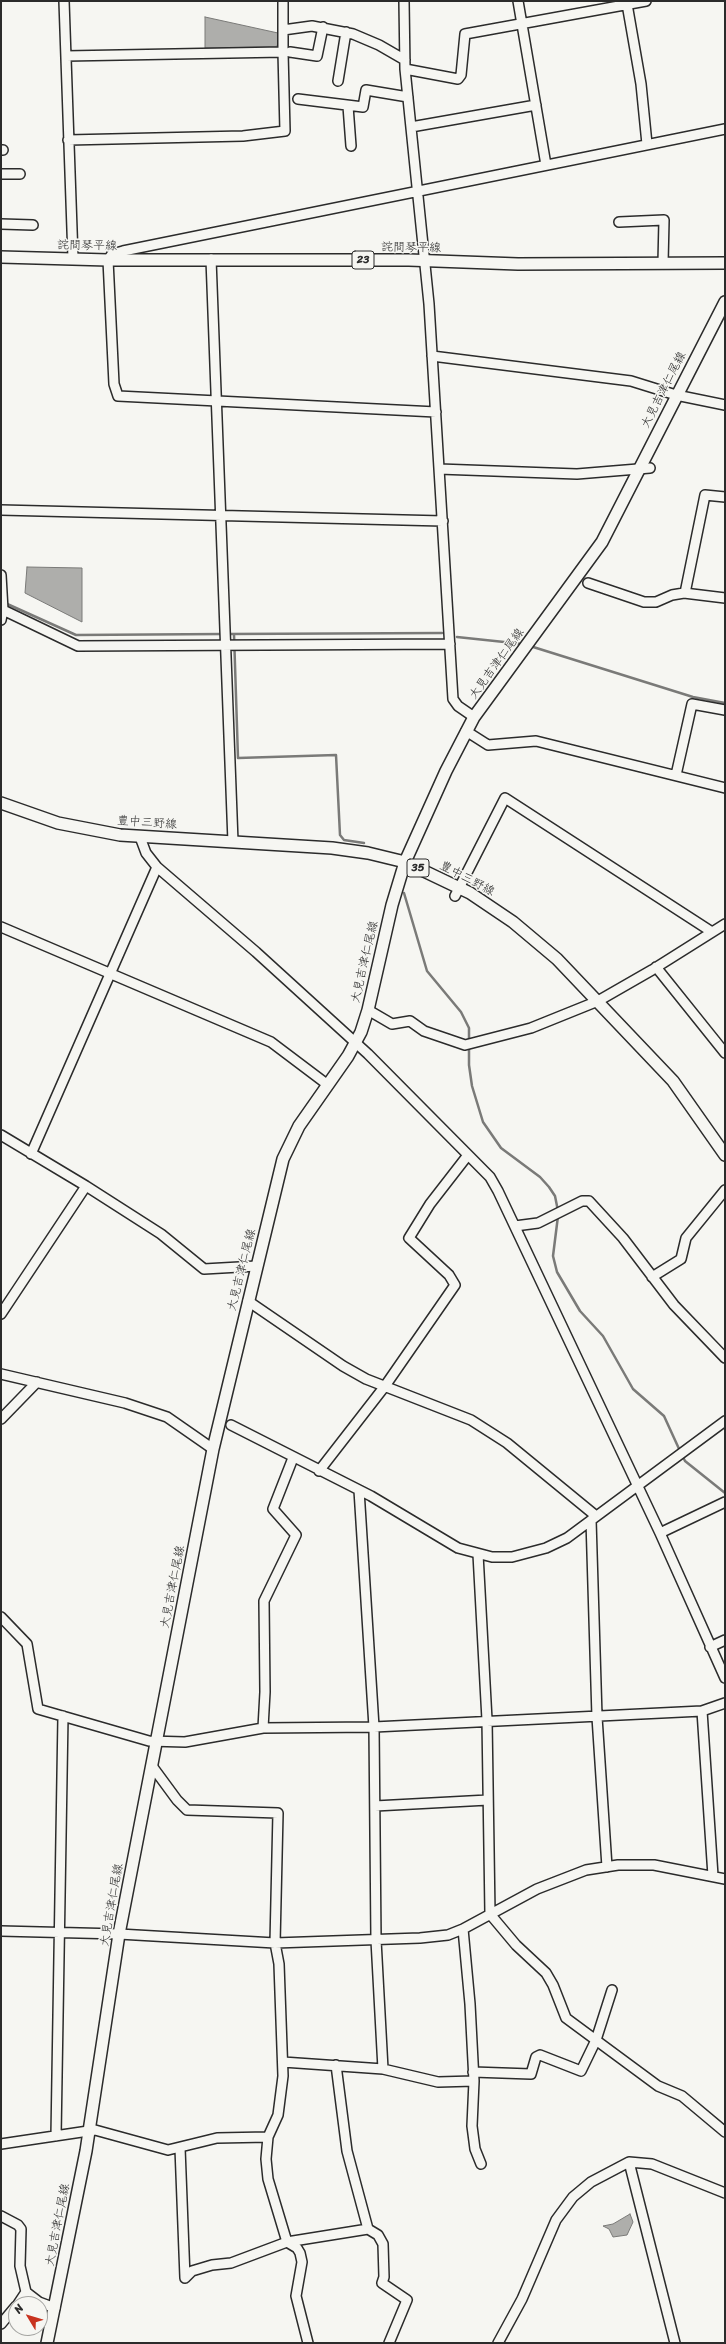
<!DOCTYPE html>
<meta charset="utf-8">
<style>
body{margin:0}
#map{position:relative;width:726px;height:2344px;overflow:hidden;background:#f6f6f2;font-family:Sriracha,sans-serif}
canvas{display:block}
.frame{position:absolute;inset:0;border:2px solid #2b2b2b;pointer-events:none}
.north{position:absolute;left:8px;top:2296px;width:40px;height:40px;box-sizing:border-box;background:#f6f6f2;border:1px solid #a5a5a2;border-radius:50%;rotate:308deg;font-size:11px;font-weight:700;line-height:16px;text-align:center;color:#2b2b2b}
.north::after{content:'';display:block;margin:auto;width:14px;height:18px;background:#c8321e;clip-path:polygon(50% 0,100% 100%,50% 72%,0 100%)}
</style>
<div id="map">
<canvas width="726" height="2344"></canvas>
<div class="frame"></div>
<div class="north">N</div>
</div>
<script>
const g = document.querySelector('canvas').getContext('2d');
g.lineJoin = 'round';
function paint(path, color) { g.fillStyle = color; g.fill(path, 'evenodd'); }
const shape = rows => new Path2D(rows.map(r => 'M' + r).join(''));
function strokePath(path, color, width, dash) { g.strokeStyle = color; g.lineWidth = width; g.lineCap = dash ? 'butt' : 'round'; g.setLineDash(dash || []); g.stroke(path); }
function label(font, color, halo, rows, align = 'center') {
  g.font = font + ' Sriracha,"Klee One",sans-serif'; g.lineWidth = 3; g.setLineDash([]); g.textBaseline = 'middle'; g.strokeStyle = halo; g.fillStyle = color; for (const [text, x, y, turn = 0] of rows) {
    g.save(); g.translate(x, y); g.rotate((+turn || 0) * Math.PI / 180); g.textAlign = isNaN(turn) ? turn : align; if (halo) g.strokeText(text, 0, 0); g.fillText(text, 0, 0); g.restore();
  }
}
const water = shape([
 [205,17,278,33,278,44,276,47,205,48,205,17],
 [27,567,82,568,82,622,25,593,27,567],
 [630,2214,633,2222,627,2235,613,2237,609,2229,603,2226,613,2224,630,2214]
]);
paint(water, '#aeaeab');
strokePath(water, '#7a7a78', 1);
strokePath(shape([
 [5,603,76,635,223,634],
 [228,634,442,633],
 [234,634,238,758,336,755,340,835,344,840,364,843],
 [457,637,523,644],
 [530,646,693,697,725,703],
 [404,893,427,971,461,1012,469,1028,469,1065,472,1086,483,1122,501,1148,540,1177,549,1187,555,1196,558,1211],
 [558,1216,553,1256,557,1272,580,1311,603,1336,633,1389,664,1416,680,1451],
 [682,1455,685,1461,725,1493]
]), '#7a7a78', 2.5);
const minor = shape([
 [64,1,73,258],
 [404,1,405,69,429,304,453,699,458,706,474,717],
 [518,1,546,165],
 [627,4,641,84,647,144],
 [283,30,312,26,353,34,379,45,405,60],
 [290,52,317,56,323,27],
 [66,56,283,52,283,1],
 [405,69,458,79,461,75,465,34,646,1],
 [338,81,346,32],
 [298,99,363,107,366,90,408,97],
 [348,106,351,146],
 [411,127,536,105],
 [68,140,243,136,285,131,283,52],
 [1,150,3,150],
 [1,174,20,174],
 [619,222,664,220,663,263],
 [1,224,33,225],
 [211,259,233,842],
 [432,356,631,381,676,395,725,405],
 [436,412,118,396,114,384,108,260,112,254,123,251,725,129],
 [439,469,577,474,650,468],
 [1,510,443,521],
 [1,575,3,610,1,620],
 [588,583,644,602,656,602,672,595,684,593,725,598],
 [685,593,705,495,725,497],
 [1,609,78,646,450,644],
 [466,731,488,745,536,741,725,788],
 [676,775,692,704,725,710],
 [140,837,146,853,157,867,256,952,368,1054,490,1177,498,1191,660,1533,725,1678],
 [455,896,505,798,712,932],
 [1,927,271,1042,328,1085],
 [656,967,725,1053],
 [368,1010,392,1024,410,1021,424,1031,465,1045,531,1028,598,1001,652,970,725,924],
 [1,1135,86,1186,161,1234,204,1269,257,1266],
 [31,1154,157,867],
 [515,1226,538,1223,582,1201,589,1201,623,1238,674,1305,725,1358],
 [652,1277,681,1259,686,1238,725,1190],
 [248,1301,343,1366,366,1379,471,1420,507,1443,596,1516],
 [1,1314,86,1186],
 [1,1374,125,1403,167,1417,213,1449],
 [1,1419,37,1382],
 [231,1425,371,1496,458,1548,492,1557,512,1557,546,1548,567,1538,725,1421],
 [319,1471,385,1386,455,1285,449,1275,409,1238,430,1204,468,1155],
 [359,1490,374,1727,376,1940,383,2069],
 [591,1520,597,1717,607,1867],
 [660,1533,725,1502],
 [478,1554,487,1720,490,1914,516,1945,546,1973,553,1985,566,2018,658,2086,682,2096,725,2132],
 [1,1617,27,1644,38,1709,149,1741,185,1742,263,1728,374,1727,702,1711,725,1703],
 [710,1647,725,1640],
 [702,1711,713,1876],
 [263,1728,265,1692,264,1601,296,1535,273,1509,293,1458],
 [152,1766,177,1800,187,1810,278,1813,275,1943,279,1964,283,2076,278,2115,268,2137,266,2159,268,2179,287,2242,297,2248,300,2253,302,2262,296,2296,308,2343],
 [375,1806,488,1800],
 [463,1929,470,2004,474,2081,472,2126,475,2149,481,2164],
 [1,1931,119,1934,275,1943,420,1938,448,1935,463,1929,537,1889,586,1870,618,1865,654,1865,725,1879],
 [283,2062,383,2069,438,2082,474,2081],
 [336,2065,347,2151,368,2229],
 [473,2072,531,2074,536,2057,540,2055,581,2071,596,2040,612,1990],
 [56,2136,63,1716],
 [1,2144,95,2130,168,2150,217,2138,268,2137],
 [180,2148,185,2278],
 [629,2162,675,2343],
 [1,2216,18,2225,21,2229,20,2266,26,2292,39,2302,55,2308],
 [185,2278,192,2271,212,2265,231,2263,287,2242,368,2229,378,2235,383,2244,384,2277,382,2283,407,2300,389,2343],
 [18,2304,26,2292],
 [1,2324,16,2306],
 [498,2343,522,2299,556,2220,573,2197,591,2182,629,2162,652,2164,725,2193]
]);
const major = shape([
 [1,257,108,260,409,260,518,264,725,263],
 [1,803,58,823,120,835,332,848,368,853,405,862,470,893,513,922,557,959,673,1081,725,1155],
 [47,2343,86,2151,119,1934,213,1449,283,1159,299,1126,348,1056,361,1032,368,1010,392,905,405,862,446,771,474,717,602,542,725,302]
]);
strokePath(minor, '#2b2b2b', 12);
strokePath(major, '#2b2b2b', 14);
strokePath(minor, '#f6f6f2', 9);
strokePath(major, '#f6f6f2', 11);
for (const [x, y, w] of [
 [363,260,22],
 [418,868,22]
]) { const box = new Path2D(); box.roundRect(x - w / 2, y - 9, w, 18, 3); g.fillStyle = '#f6f6f2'; g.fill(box); strokePath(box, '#2b2b2b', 1); }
label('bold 11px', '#2b2b2b', null, [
 ["23",363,260],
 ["35",418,868]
]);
label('12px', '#2b2b2b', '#f6f6f2', [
 ["詫間琴平線",87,246,1],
 ["詫間琴平線",411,248,1],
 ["大見吉津仁尾線",664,390,-63],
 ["大見吉津仁尾線",497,664,-54],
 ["豊中三野線",147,823,4],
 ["豊中三野線",467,879,28],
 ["大見吉津仁尾線",365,962,-77],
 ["大見吉津仁尾線",242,1270,-76],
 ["大見吉津仁尾線",173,1587,-79],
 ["大見吉津仁尾線",112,1905,-80],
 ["大見吉津仁尾線",58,2225,-79]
]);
</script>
